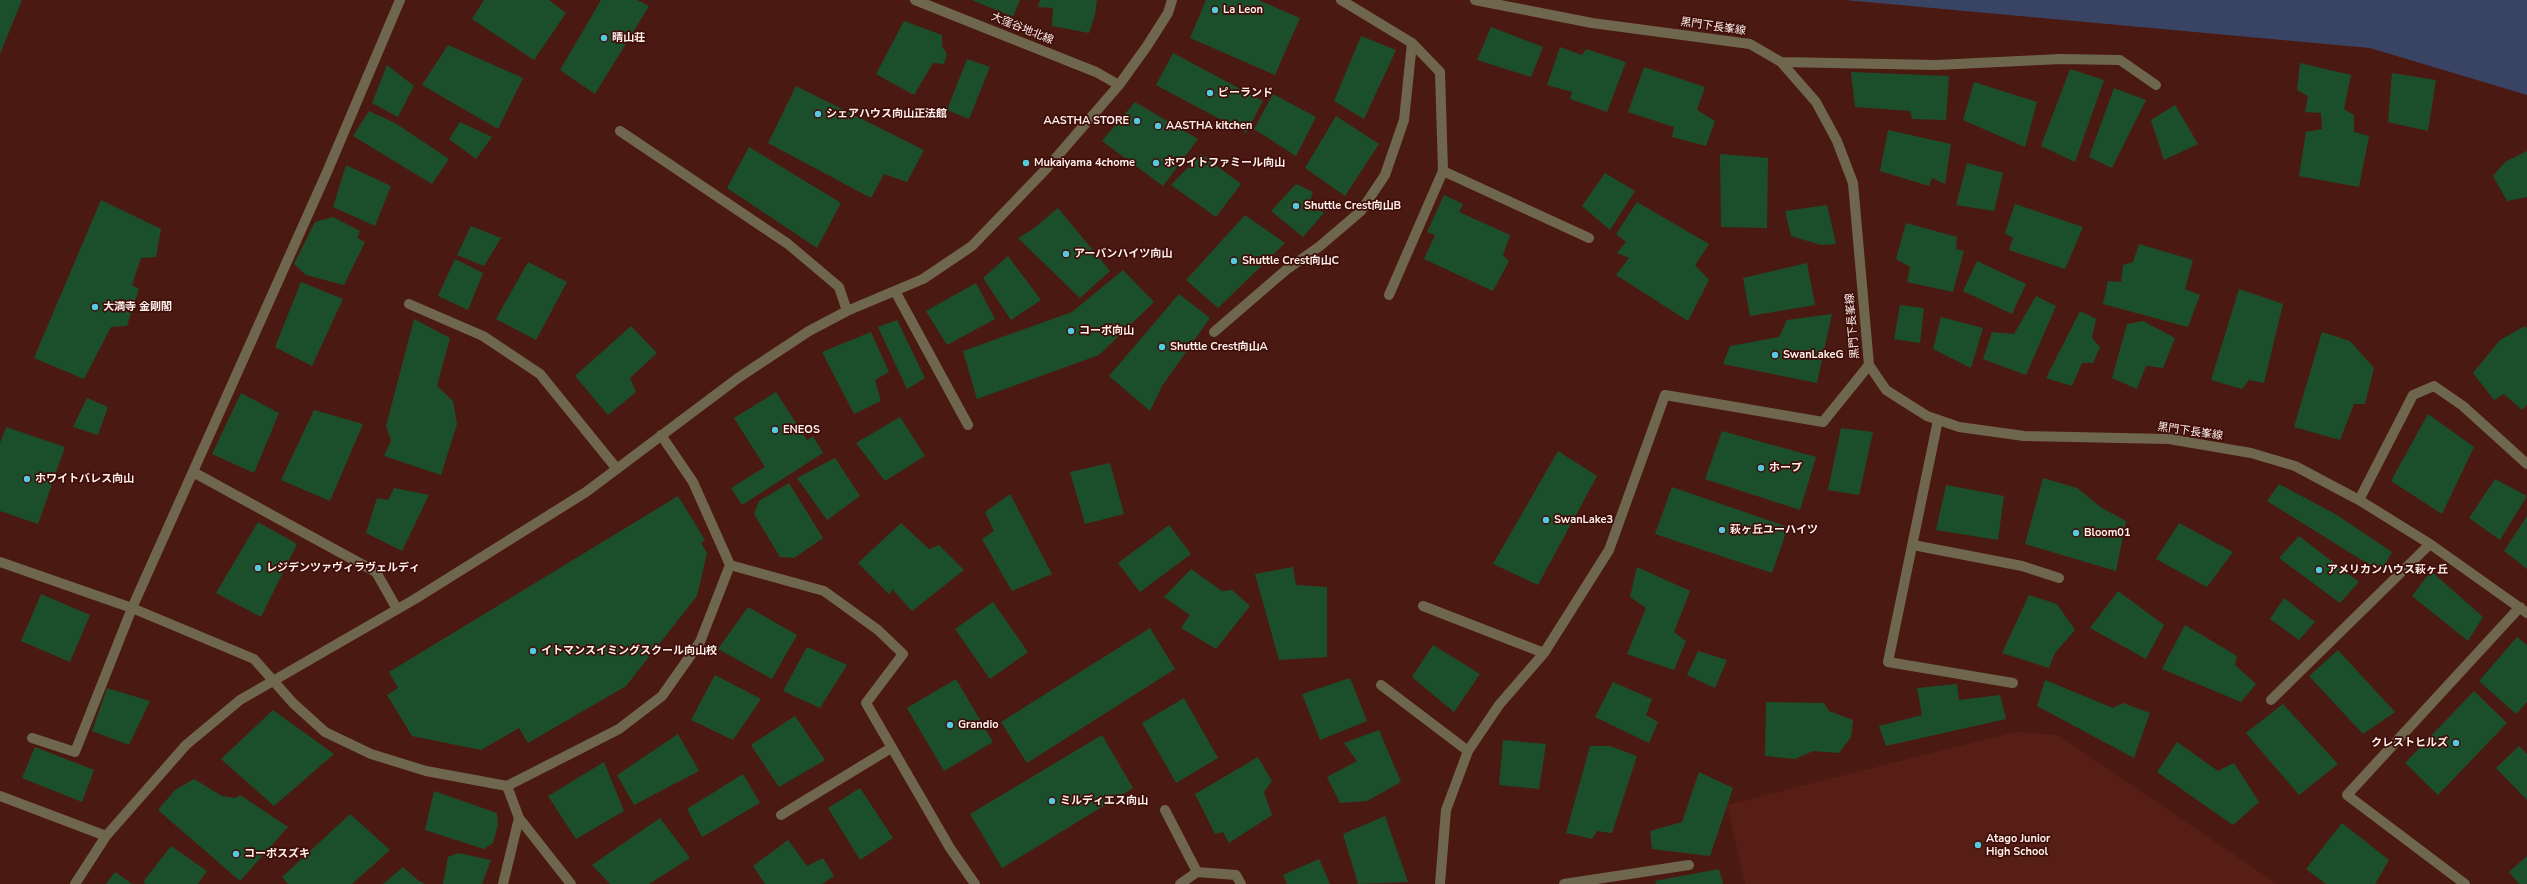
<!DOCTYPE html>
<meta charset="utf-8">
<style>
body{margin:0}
canvas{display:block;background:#4a1912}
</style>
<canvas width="2527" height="884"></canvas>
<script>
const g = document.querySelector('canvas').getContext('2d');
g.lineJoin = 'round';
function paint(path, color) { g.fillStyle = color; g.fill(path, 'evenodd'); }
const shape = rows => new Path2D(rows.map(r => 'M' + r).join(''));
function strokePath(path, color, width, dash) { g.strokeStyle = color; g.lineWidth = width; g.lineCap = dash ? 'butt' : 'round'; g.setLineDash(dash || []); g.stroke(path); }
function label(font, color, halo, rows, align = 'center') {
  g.font = font + ' "Nunito Sans","Noto Sans JP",sans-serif'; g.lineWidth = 3.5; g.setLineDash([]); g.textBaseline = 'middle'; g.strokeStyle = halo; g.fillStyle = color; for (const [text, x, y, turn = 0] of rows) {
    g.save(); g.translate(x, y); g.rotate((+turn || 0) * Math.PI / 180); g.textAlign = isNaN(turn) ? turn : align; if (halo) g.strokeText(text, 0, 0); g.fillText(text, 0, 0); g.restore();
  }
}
paint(shape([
 [2015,732,2058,735,2277,884,1745,884,1727,805]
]), '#571e16');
paint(shape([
 [1845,0,2527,0,2527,95,2370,48]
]), '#394364');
paint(shape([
 [0,0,22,0,0,54],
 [484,0,549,0,566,13,534,60,472,19],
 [601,0,637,0,649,6,595,94,560,70],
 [972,0,1020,0,1013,17],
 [1040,0,1097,0,1095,15,1089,33,1052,26,1053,8,1038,7],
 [1206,0,1258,0,1300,18,1275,75,1190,38],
 [904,21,942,35,942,46,947,54,944,64,933,63,914,95,876,74],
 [1491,27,1543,47,1531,77,1477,60],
 [1361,36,1396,50,1364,119,1334,101],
 [448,45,523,78,498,129,422,85],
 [1560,47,1582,55,1586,49,1626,62,1607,112,1570,99,1572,92,1547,85],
 [1173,53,1263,101,1246,133,1156,85],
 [967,59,990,67,969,119,947,110],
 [2300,63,2351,75,2344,109,2354,115,2354,132,2369,136,2359,187,2299,176,2306,132,2322,129,2321,113,2305,112,2308,96,2297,90],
 [387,65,414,86,398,117,372,103],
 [1644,67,1705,87,1697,110,1715,121,1706,146,1672,137,1674,127,1628,112],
 [2070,69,2104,80,2075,162,2041,146],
 [1851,72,1949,76,1946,120,1912,119,1910,111,1855,107],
 [2392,73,2436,80,2428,131,2388,122],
 [1974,82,2037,102,2025,147,1963,120],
 [796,86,924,150,907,182,884,174,871,198,768,143],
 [2114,88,2146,100,2112,168,2089,157],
 [1273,94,1316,117,1296,156,1254,129],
 [1135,102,1198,139,1163,186,1102,141],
 [2175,105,2198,144,2164,160,2151,120],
 [369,111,395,123,449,159,432,184,353,136],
 [1336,116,1379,144,1345,196,1305,168],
 [460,122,492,137,476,159,449,139],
 [1888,130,1951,144,1945,184,1932,178,1929,186,1880,171],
 [749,147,841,203,817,248,727,188],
 [2527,151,2527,197,2507,201,2493,176,2505,162],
 [1201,154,1241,184,1216,217,1171,185],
 [1720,154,1768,158,1767,228,1721,227],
 [1967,163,2003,173,1994,211,1956,205],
 [346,165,391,186,375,226,333,207],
 [1605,173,1635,191,1610,230,1582,206],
 [1296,184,1313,192,1310,201,1324,213,1303,237,1271,211],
 [1444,195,1463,204,1459,212,1510,235,1503,255,1509,261,1493,291,1424,259,1435,235,1427,232],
 [101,200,161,229,156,257,141,258,132,285,139,289,127,326,111,327,84,379,34,358],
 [1637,202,1709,244,1695,265,1709,280,1688,321,1616,275,1629,258,1617,253,1626,242,1616,234],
 [2015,204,2083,227,2065,269,2009,250,2013,238,2005,233],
 [1827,205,1836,244,1821,245,1791,236,1785,211],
 [1058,208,1110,271,1080,298,1018,238,1033,229],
 [1245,215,1285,243,1218,308,1186,280],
 [333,217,360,231,357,238,365,242,344,285,306,275,294,264,315,222],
 [1906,223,1957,237,1956,249,1964,251,1953,292,1907,282,1910,267,1896,259],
 [471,226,501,238,484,266,457,255],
 [2139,244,2193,260,2185,289,2200,295,2188,327,2103,304,2108,281,2121,282,2123,265,2133,262],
 [1008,256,1041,300,1011,320,983,278],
 [455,259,483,273,468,310,438,296],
 [1977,261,2026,284,2012,314,1963,291],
 [528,262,567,282,536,340,496,319],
 [1807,263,1815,305,1750,316,1743,278],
 [1123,270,1154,302,1099,355,977,399,963,351,1072,312],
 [301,282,343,299,312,366,275,347],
 [976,283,995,319,947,345,926,311],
 [2239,289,2283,304,2264,383,2249,380,2242,389,2211,380],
 [1179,294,1210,318,1162,386,1150,411,1109,376],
 [2036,296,2056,306,2026,375,1983,359,1992,332,2014,334],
 [1900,305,1924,308,1920,343,1894,339],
 [2080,311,2096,319,2092,338,2100,347,2093,363,2082,363,2072,386,2046,378],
 [1832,314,1817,383,1723,364,1730,346,1779,337,1787,320],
 [1941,317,1983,328,1971,368,1933,349],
 [414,319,450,338,437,386,453,401,457,424,441,475,384,456,391,440,386,426],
 [897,320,925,378,907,389,878,327],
 [2143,321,2175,338,2163,368,2146,366,2137,389,2112,378,2127,324],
 [631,326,657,353,630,378,636,392,608,415,575,376],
 [2525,326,2527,328,2527,405,2522,410,2504,394,2494,400,2473,373,2500,340],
 [871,332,889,372,875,380,881,401,854,414,822,352],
 [2322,332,2350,341,2374,368,2365,404,2354,404,2340,440,2294,427],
 [776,392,807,440,813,436,823,453,742,505,731,488,765,467,734,418],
 [241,393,279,413,254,473,212,454],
 [87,398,108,407,98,435,73,427],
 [314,410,363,424,330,501,281,480],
 [2428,414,2474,447,2442,514,2391,481],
 [900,417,925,456,885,481,856,443],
 [6,427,65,447,38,524,0,511,0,443],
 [1841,428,1873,432,1859,495,1828,490],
 [1722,431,1816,457,1800,510,1705,479],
 [1558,451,1597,476,1538,585,1493,564],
 [835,458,860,496,827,520,797,478],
 [1110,463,1124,514,1085,524,1070,472],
 [2043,478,2077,488,2102,508,2126,521,2116,571,2025,544],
 [2495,479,2527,496,2500,540,2469,518],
 [789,483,823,538,794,558,780,557,754,514,759,501],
 [2279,484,2337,515,2392,552,2381,572,2267,501],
 [1946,485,2004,496,1998,540,1936,530],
 [1672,487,1788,527,1772,573,1655,534],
 [394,488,429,495,402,551,366,533,377,498,388,500],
 [1010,494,1052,574,1012,591,982,539,994,531,985,512],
 [678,496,705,540,701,543,707,553,697,596,626,686,528,743,519,728,481,750,412,736,387,695,398,688,389,672],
 [2527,516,2527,569,2504,551],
 [258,522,297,544,261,617,216,593],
 [901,523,929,549,939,545,964,570,912,611,892,589,890,595,858,563],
 [2179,523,2233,552,2207,587,2156,559],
 [1169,525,1191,554,1140,592,1118,563],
 [2299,536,2359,582,2340,603,2279,558],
 [1293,567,1296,585,1327,587,1327,657,1279,660,1255,574],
 [1637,567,1690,591,1674,632,1686,641,1674,670,1627,654,1646,608,1630,597],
 [1191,569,1222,591,1232,590,1250,606,1216,649,1181,628,1190,615,1164,597],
 [2431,571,2483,617,2468,641,2412,596],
 [2118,591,2164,625,2146,659,2090,628],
 [41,594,90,615,70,662,21,641],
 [2029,595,2057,604,2075,630,2055,653,2049,668,2002,653],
 [2284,598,2315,622,2299,640,2270,619],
 [993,602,1028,652,990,679,955,629],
 [748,607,797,635,772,679,718,649],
 [2185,625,2237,656,2235,665,2256,684,2241,702,2162,669],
 [1150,628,1175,669,1027,763,1001,722],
 [2517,637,2527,645,2527,702,2516,714,2479,681],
 [1433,645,1480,674,1454,712,1412,677],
 [807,647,847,665,820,708,783,691],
 [2338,650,2395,712,2363,734,2309,676],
 [1698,651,1727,660,1715,688,1687,675],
 [715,675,761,699,733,740,691,720],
 [1350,678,1367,721,1320,740,1302,694],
 [956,679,993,742,944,771,907,708],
 [2045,680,2113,708,2123,703,2150,713,2134,758,2037,706],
 [1613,682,1652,699,1646,715,1658,722,1649,743,1595,717],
 [1957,684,1959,700,2000,695,2006,719,1886,746,1879,726,1922,715,1917,688],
 [107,688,150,701,129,745,92,731],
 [2474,691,2507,723,2438,795,2405,763],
 [1184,698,1218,758,1176,783,1142,723],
 [1766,702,1824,703,1829,711,1853,720,1851,737,1839,753,1813,751,1795,759,1765,756],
 [2283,704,2338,764,2299,795,2246,733],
 [273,710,334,754,274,806,221,759],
 [795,716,825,760,779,787,751,745],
 [1379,730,1401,782,1367,801,1340,803,1327,777,1357,761,1344,743],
 [678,734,699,771,634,805,617,775],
 [1102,735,1133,788,1002,868,970,814],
 [1503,740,1546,744,1539,789,1499,785],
 [2177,742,2218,771,2234,763,2259,802,2233,825,2157,772],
 [1590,746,1610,746,1637,756,1612,833,1597,831,1592,839,1566,833],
 [2519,746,2527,754,2527,800,2496,768],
 [35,747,94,770,82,802,22,778],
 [1258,757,1272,781,1264,792,1272,815,1229,843,1223,832,1215,834,1195,794],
 [604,762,624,811,576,839,548,796],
 [1699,772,1733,788,1710,856,1652,849,1650,831,1682,822],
 [743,774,760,803,702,837,687,809],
 [194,779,222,796,236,798,240,795,288,827,240,881,158,810,175,790],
 [860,788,893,838,860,860,828,808],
 [434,791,497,813,498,825,493,843,484,849,425,830],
 [350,814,390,850,352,884,288,884,282,877],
 [1385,816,1408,882,1358,884,1343,834],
 [660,818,690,858,649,884,610,884,592,865],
 [2342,823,2389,860,2375,884,2326,884,2306,869],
 [788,840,807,866,823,858,834,876,822,884,765,884,753,866],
 [171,846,207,871,198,884,146,884,143,882],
 [458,853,491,860,482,884,443,884,448,857],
 [2527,856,2527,884,2519,884,2509,872],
 [1319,859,1330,884,1287,884,1283,875],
 [403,867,419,881,425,884,383,884],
 [1719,869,1723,884,1656,884,1655,881],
 [115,872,132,884,106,884]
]), '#1b4f2b');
strokePath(shape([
 [400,0,327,172,132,608,254,659,293,703,325,732,371,754,426,771,507,786,519,818,571,884],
 [915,0,1096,72,1119,85],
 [1341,0,1412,43,1440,72,1443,171,1589,238],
 [1475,0,1592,23,1750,44,1781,62,1816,102,1837,141,1853,183,1869,365,1886,390,1927,416,1959,427,2024,436,2169,439,2251,453,2295,466,2359,500,2430,544,2527,613],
 [1781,62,1936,65,2061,59,2120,60,2156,85],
 [620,131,788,244,839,287,847,311],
 [895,291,968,425],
 [1389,295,1443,171],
 [409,304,483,336,540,374,617,469],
 [1214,332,1286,270,1320,246,1361,211,1385,175,1404,120,1412,43],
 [1938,420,1888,662,2013,683],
 [193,472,376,572,397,609],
 [2359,500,2413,395,2434,386,2463,406,2527,464],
 [1913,545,2022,566,2059,578],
 [0,562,132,608,75,752,32,738],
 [730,565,824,591,878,630,903,654,866,703,950,848,975,884],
 [1423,606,1544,653],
 [1381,685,1468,751],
 [2271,700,2430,544],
 [507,786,619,729,662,696,700,642,730,565,693,482,661,435],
 [0,796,106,836],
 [1165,810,1197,872],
 [781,815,891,748],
 [75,884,106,836,186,745,240,700,415,599,586,492,738,378,809,331,847,311,923,279,972,246,1047,168,1119,85,1147,46,1168,13,1172,0],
 [503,884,519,818],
 [1180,884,1197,872,1236,875,1241,884],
 [1440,884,1446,810,1468,751,1499,705,1544,653,1609,550,1665,395,1823,422,1869,365],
 [1564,884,1689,865],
 [2465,884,2347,795,2520,607]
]), '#6f664e', 10);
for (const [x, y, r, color] of [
 [1215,10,4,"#54cade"],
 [604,38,4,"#54cade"],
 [1210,93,4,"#54cade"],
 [818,114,4,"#54cade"],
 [1137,121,4,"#54cade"],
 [1158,126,4,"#54cade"],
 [1026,163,4,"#54cade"],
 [1156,163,4,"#54cade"],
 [1296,206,4,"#54cade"],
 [1066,254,4,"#54cade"],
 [1234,261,4,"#54cade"],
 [95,307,4,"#54cade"],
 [1071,331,4,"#54cade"],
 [1162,347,4,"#54cade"],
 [1775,355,4,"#54cade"],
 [775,430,4,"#54cade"],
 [1761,468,4,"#54cade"],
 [27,479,4,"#54cade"],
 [1546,520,4,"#54cade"],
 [1722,530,4,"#54cade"],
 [2076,533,4,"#54cade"],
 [258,568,4,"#54cade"],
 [2319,570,4,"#54cade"],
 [533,651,4,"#54cade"],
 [950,725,4,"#54cade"],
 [2456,743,4,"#54cade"],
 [1052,801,4,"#54cade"],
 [1978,845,4,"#54cade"],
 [236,854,4,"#54cade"]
]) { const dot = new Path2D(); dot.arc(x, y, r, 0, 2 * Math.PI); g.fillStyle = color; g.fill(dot); strokePath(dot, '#3f0e09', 1.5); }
label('bold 11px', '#fdf0ed', '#3f0e09', [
 ["La Leon",1223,10],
 ["晴山荘",612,38],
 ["ピーランド",1218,93],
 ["シェアハウス向山正法館",826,114],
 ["AASTHA STORE",1129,121,"right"],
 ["AASTHA kitchen",1166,126],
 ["Mukaiyama 4chome",1034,163],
 ["ホワイトファミール向山",1164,163],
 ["Shuttle Crest向山B",1304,206],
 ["アーバンハイツ向山",1074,254],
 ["Shuttle Crest向山C",1242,261],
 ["大満寺 金剛閣",103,307],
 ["コーポ向山",1079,331],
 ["Shuttle Crest向山A",1170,347],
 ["SwanLakeG",1783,355],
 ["ENEOS",783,430],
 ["ホープ",1769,468],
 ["ホワイトバレス向山",35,479],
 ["SwanLake3",1554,520],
 ["萩ヶ丘ユーハイツ",1730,530],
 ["Bloom01",2084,533],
 ["レジデンツァヴィラヴェルディ",266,568],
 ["アメリカンハウス萩ヶ丘",2327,570],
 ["イトマンスイミングスクール向山校",541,651],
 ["Grandio",958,725],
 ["クレストヒルズ",2448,743,"right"],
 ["ミルディエス向山",1060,801],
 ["Atago Junior",1986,839],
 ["High School",1986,852],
 ["コーポスズキ",244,854]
], 'left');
label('11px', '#fdf0ed', '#3f0e09', [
 ["黒門下長峯線",1713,27,8],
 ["大窪谷地北線",1022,29,22],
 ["黒門下長峯線",1853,326,-95],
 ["黒門下長峯線",2190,432,8]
]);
</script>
